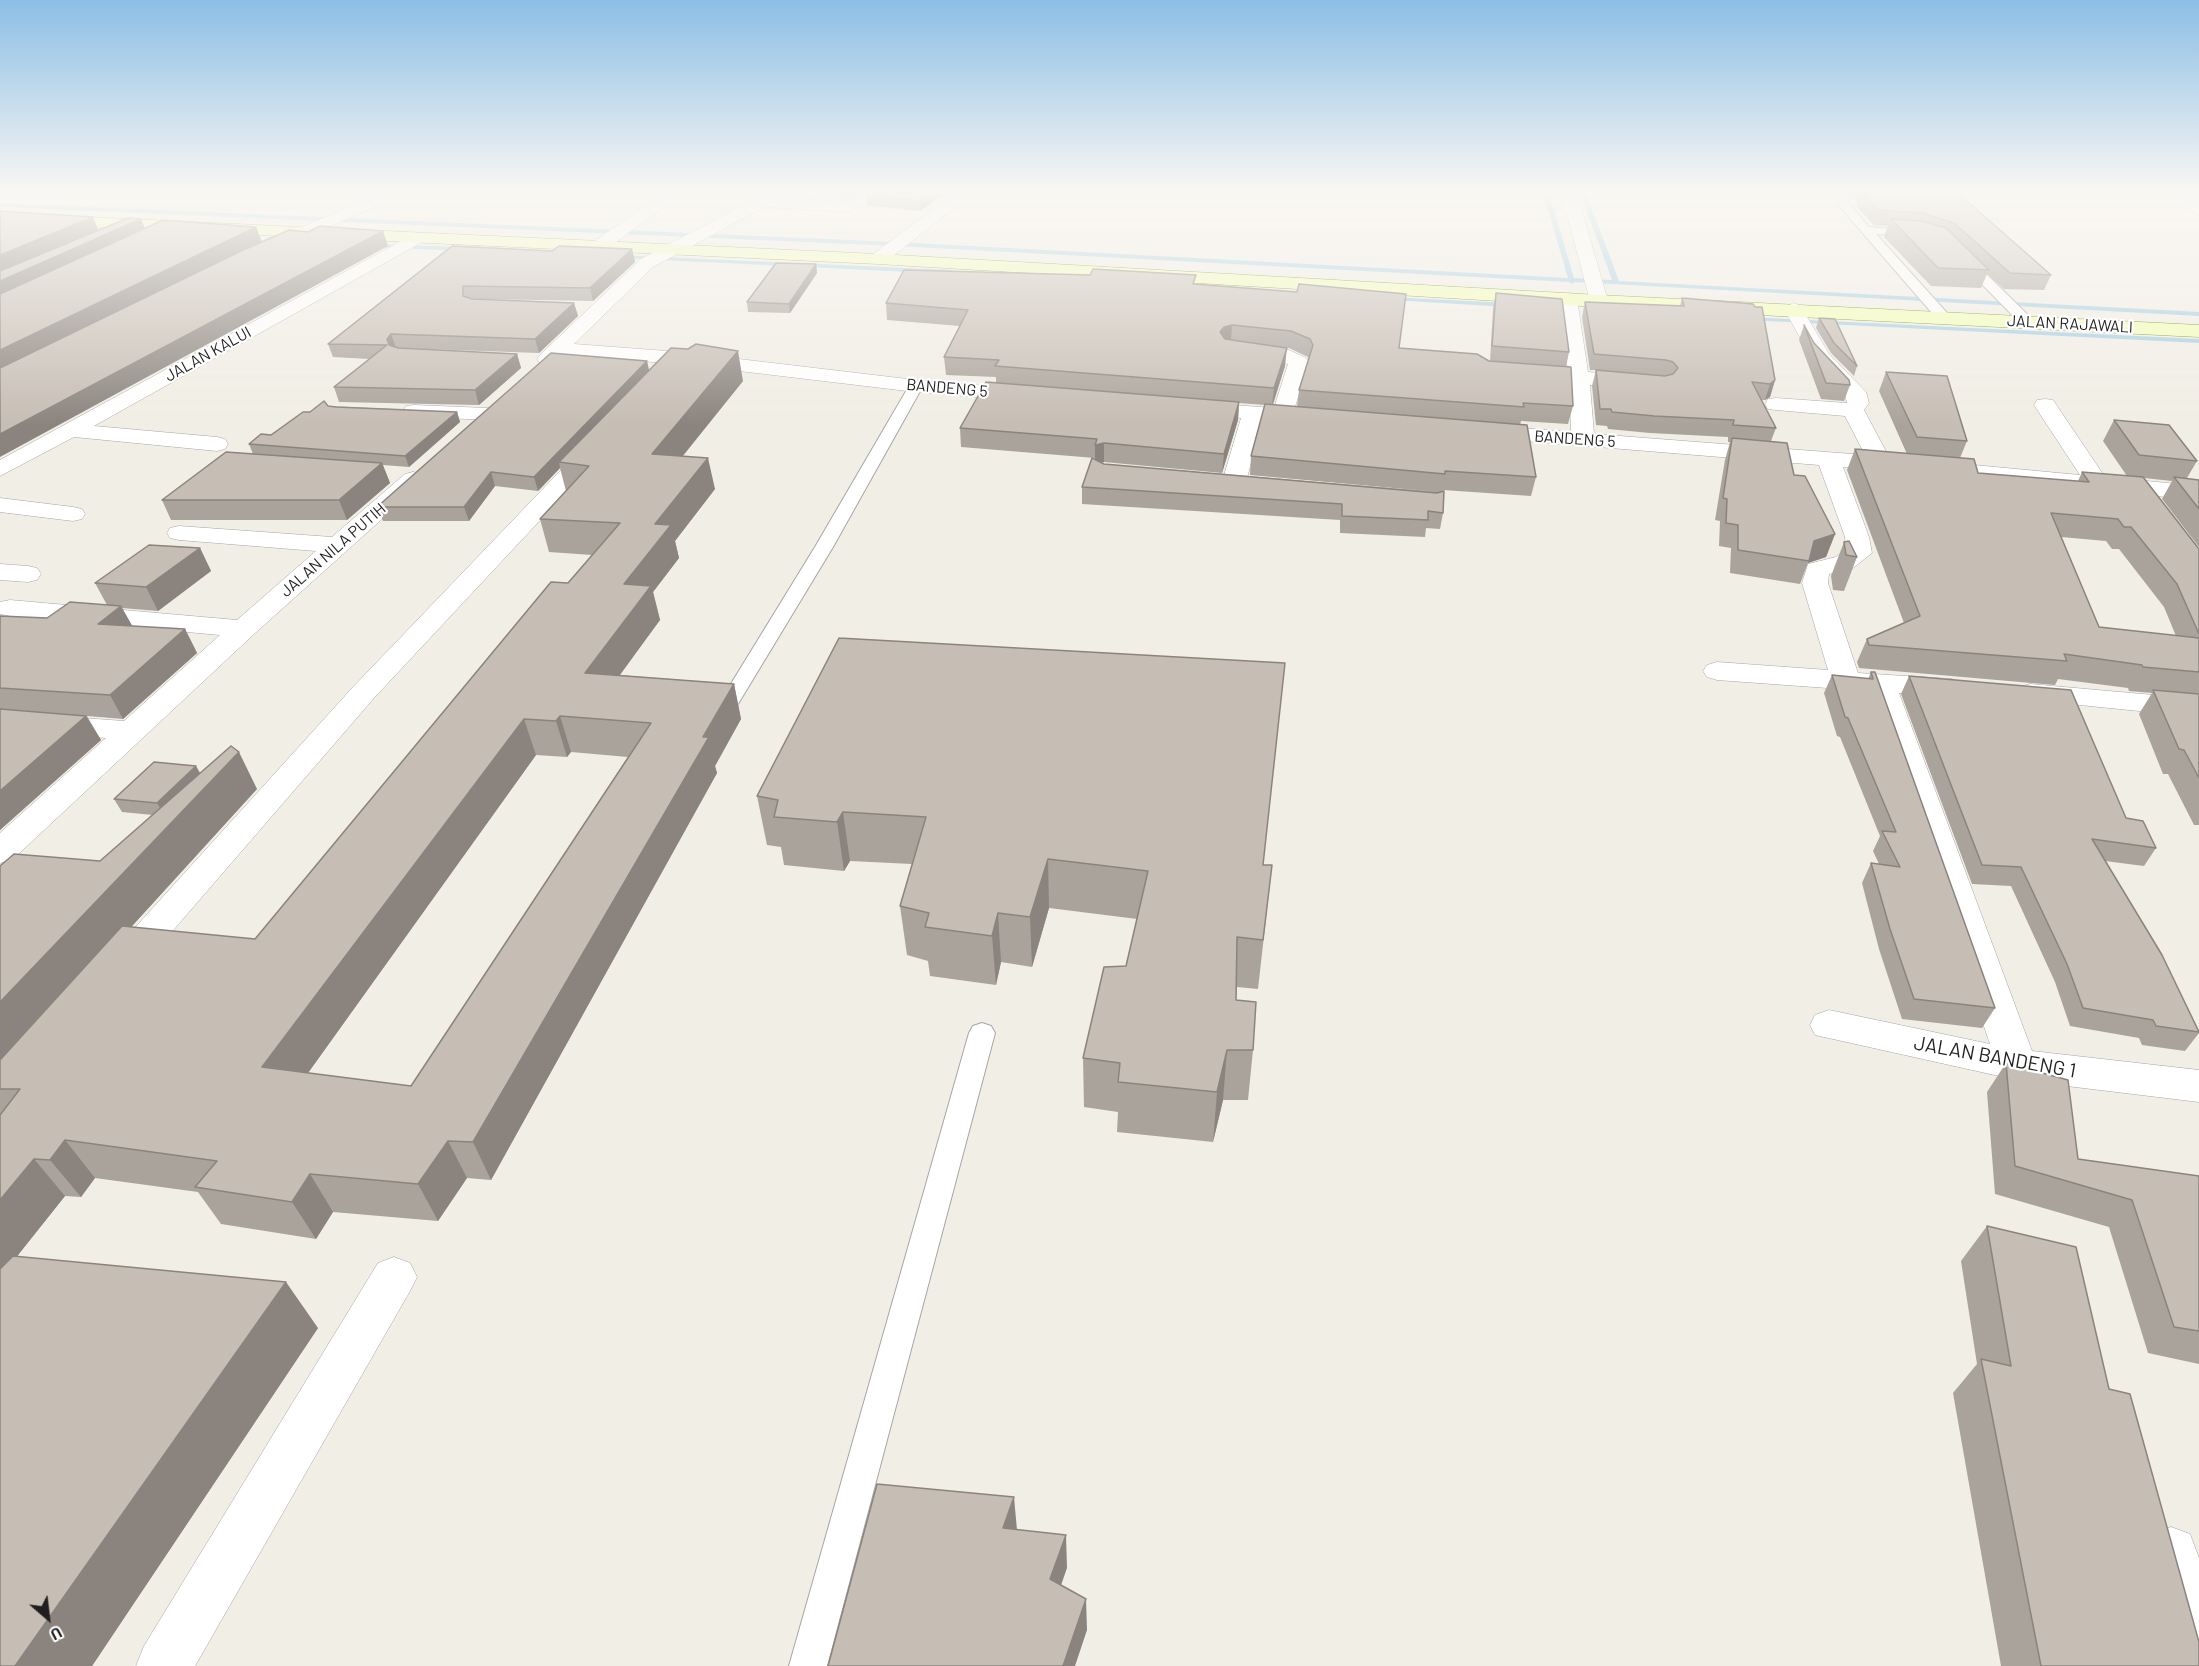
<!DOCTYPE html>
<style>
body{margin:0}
#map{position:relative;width:2199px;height:1666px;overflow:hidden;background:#f1eee5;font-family:Barlow,sans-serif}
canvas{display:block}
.north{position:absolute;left:18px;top:1588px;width:60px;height:60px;-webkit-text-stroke:4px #fff;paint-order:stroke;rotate:152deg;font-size:16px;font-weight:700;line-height:24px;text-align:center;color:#1f1f1f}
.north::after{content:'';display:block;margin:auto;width:21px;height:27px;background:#1f1f1f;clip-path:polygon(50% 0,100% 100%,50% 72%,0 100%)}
</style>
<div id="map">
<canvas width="2199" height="1666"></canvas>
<div class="north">U</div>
</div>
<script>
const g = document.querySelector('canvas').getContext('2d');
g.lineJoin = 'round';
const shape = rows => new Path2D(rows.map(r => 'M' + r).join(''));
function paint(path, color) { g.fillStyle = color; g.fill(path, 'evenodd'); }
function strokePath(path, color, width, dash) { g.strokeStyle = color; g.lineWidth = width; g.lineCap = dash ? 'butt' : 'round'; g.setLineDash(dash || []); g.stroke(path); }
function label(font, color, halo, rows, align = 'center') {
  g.font = font + ' Barlow,sans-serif'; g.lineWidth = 4.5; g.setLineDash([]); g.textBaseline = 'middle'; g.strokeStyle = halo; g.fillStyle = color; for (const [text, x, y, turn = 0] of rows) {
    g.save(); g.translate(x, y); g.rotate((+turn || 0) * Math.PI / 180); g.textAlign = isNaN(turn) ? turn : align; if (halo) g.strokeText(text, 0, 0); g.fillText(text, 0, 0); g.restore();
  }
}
paint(shape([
 [1543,193,1549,193,1574,278,1612,280,1580,193,1586,193,1619,281,2199,312,2199,316,1575,282,1572,284,1569,282,897,246,0,207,0,203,897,242,1568,278,1543,193],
 [371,244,463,247,466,249,463,251,373,247,371,244],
 [617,255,952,270,955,272,952,274,619,258,617,257,617,255],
 [1389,297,1509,303,1512,305,1509,307,1391,300,1389,299,1389,297],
 [1746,317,2199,339,2199,343,1748,320,1746,319,1746,317]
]), '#a2cde2');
const service = shape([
 [1841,193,1852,193,1847,199,1850,205,1869,227,1919,231,1919,235,1915,236,1876,234,1948,314,1948,320,1938,320,1841,208,1837,199,1841,193],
 [1960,256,1968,256,2032,319,2032,325,2022,325,1960,262,1960,256],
 [916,382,923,386,833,547,738,704,724,704,721,700,815,547,909,386,916,382],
 [982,1023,991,1026,995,1033,827,1666,789,1666,969,1033,973,1026,982,1023]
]);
const minor = shape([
 [383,193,405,193,278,250,266,250,263,246,266,242,383,193],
 [664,193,683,193,604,251,592,251,589,247,592,243,664,193],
 [766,193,786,193,780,198,845,202,862,193,882,193,848,212,764,207,653,267,574,344,680,352,916,380,1025,389,1032,391,1036,395,1032,399,1025,401,916,392,680,364,562,355,554,363,540,363,537,359,540,355,641,259,766,193],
 [955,193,973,193,884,263,872,263,869,259,872,255,955,193],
 [1558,193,1574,193,1582,211,1608,301,1606,305,1599,307,1590,301,1566,211,1558,193],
 [2164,193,2183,193,2199,203,2199,215,2164,193],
 [416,233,424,238,422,242,94,426,217,437,225,439,228,444,225,449,217,451,74,437,0,476,0,460,416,233],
 [1568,293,1577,299,1588,372,1638,376,1645,378,1648,382,1645,386,1638,388,1590,385,1594,434,1865,455,1845,416,1776,410,1768,409,1765,404,1768,399,1776,398,1847,403,1845,394,1811,357,1784,309,1793,303,1800,305,1829,354,1866,392,1869,403,1864,410,1889,457,2080,475,2034,405,2037,400,2045,399,2053,400,2105,477,2199,486,2199,500,1843,467,1869,537,1872,553,1853,568,1829,574,1828,583,1858,673,1952,679,1962,682,1967,688,1962,694,1952,697,1899,693,2032,1051,2199,1070,2199,1102,2017,1080,1815,1035,1810,1025,1815,1015,1829,1010,1990,1044,1869,691,1717,680,1707,677,1703,671,1707,665,1717,662,1828,670,1802,583,1808,564,1836,557,1846,550,1845,537,1819,465,1475,437,1472,432,1475,427,1483,425,1571,432,1569,383,1528,380,1521,378,1518,374,1521,370,1528,368,1568,371,1559,299,1568,293],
 [1242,345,1289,350,1306,358,1309,362,1294,410,1314,412,1317,417,1314,422,1306,424,1262,420,1246,482,1242,487,1234,489,1226,487,1222,482,1241,418,1193,414,1185,413,1182,408,1185,403,1193,402,1274,408,1288,364,1235,355,1232,351,1235,347,1242,345],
 [414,405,487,408,495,409,498,414,495,419,487,420,406,416,403,411,406,406,414,405],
 [594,442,602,444,605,449,602,454,374,698,138,971,125,975,112,971,107,962,112,953,354,686,586,444,594,442],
 [413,472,421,474,425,479,421,484,253,635,12,860,0,863,0,833,106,738,0,730,0,712,124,721,220,635,10,616,0,614,0,602,10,600,237,620,316,551,179,540,170,538,167,533,170,528,179,526,332,537,405,474,413,472],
 [0,498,73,507,82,509,85,514,82,519,73,521,0,512,0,498],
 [0,564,28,566,37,568,41,574,37,580,28,582,0,580,0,564],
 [2030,684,2199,699,2199,717,2020,699,2015,693,2020,687,2030,684],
 [394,1257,410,1263,417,1277,410,1291,195,1666,136,1666,144,1646,378,1263,394,1257],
 [2171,1527,2190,1534,2199,1558,2199,1657,2180,1649,2145,1553,2152,1534,2171,1527]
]);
const secondary = shape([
 [0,213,878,254,1599,295,2199,325,2199,337,1599,307,878,264,0,223,0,213]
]);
strokePath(service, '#a6a6a6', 2);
strokePath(minor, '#a6a6a6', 1);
strokePath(secondary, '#627d00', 1);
paint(service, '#fff');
paint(minor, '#fff');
paint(secondary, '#f3ffb5');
paint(shape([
 [825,193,857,193,849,197],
 [869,193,945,193,920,211,867,205,866,195],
 [1853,193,1958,193,2051,275,2044,290,2004,289,1987,274,1981,288,1931,286,1884,237,1888,226,1874,225,1857,207,1858,203,1852,197],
 [452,246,552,251,632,249,635,262,593,301,479,299,574,303,578,316,539,353,397,348,517,354,521,368,479,405,339,402,334,387,370,359,333,357,328,344],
 [816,264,817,273,790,313,748,312,747,302],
 [1196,284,1399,348,1490,361,1493,308,1496,293,1569,352,1566,367,1573,406,1568,424,1521,421,1520,425,1536,477,1531,496,1443,490,1443,513,1440,529,1426,528,1425,537,1340,533,1340,520,1082,504,1082,487,1095,460,1095,458,961,447,960,428,996,383,996,377,946,375,944,357,960,326,887,320,886,303],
 [1267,346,1289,348,1308,357,1309,358,1299,390,1297,407,1273,405,1285,366],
 [1239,403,1265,405,1251,456,1250,475,1438,492,1104,464,1101,463,1104,462,1222,473,1238,420],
 [1682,298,1775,380,1770,397,1765,400,1761,400,1776,428,1771,441,1835,534,1826,557,1808,563,1800,584,1730,573,1731,548,1719,546,1720,521,1715,520,1725,460,1730,442,1728,442,1728,437,1650,433,1608,429,1607,426,1596,425,1592,386,1596,370,1590,370,1582,317,1585,302,1680,306],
 [1819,318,1857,366,1854,376,1831,353,1816,328],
 [1804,325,1814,343,1850,385,1844,401,1821,399,1799,340],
 [649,370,743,381,683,456,715,489,675,541,679,558,653,592,660,620,619,675,734,684,741,719,715,766,717,773,491,1180,467,1178,438,1221,333,1212,316,1239,221,1224,198,1192,95,1178,81,1197,65,1196,17,1256,318,1328,92,1666,0,1666,0,866,100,861,153,815,122,812,114,799,200,773,257,789,131,927,255,939,592,555,549,552,540,519,566,491,560,468,538,491,495,486,469,521,383,521,377,507],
 [571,752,628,757,411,1086,308,1073,536,755,567,757],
 [1886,372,1967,441,1960,458,1978,473,2078,481,2082,472,2127,476,2103,441,2114,420,2197,461,2187,478,2199,480,2199,547,2162,499,2172,481,2144,478,2199,549,2199,825,2194,825,2168,774,2163,774,2139,714,2152,693,2129,691,2128,688,2058,679,2055,685,1859,668,1857,662,1867,639,1904,623,1847,470,1855,449,1907,454,1879,391],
 [2061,537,2106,541,2112,549,2119,549,2164,607,2176,636,2099,627],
 [328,406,457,412,460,422,409,467,383,465,390,483,347,520,171,520,162,500,253,454,249,444,271,435,310,412],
 [1844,542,1857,557,1844,591,1833,590,1831,576],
 [200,548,211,571,158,611,122,608,132,626,185,629,197,653,123,719,87,716,101,740,0,830,0,616,47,618,107,605,95,583],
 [839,638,1263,865,1272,865,1258,989,1237,987,1236,1000,1253,1050,1248,1100,1223,1100,1213,1142,1117,1132,1118,1112,1084,1107,1083,1058,1126,966,1137,919,1049,908,1032,967,1001,962,996,985,930,976,928,961,907,955,900,906,912,864,850,861,844,871,784,865,781,847,767,845,757,796],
 [1871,672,1995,1008,1982,1028,1902,1019,1879,949,1862,883,1871,863,1879,864,1873,851,1880,836,1840,737,1837,736,1824,693,1832,675,1868,679],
 [1909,676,2126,818,2156,848,2144,866,2105,861,2199,1031,2199,1033,2185,1051,2142,1045,2139,1038,2070,1026,2055,982,2011,886,1972,884,1901,694],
 [2006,1063,2078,1159,2199,1176,2199,1364,2148,1353,2109,1227,1995,1194,1987,1092],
 [1987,1226,2109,1389,2199,1666,2001,1666,1953,1393,1977,1364,1961,1261]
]), '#aaa39b');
paint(shape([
 [849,193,857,193,849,197],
 [930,193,945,193,920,211,919,201],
 [93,217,99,232,0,274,0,255],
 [141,219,147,233,0,301,0,281],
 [256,227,262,242,0,371,0,350],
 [383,231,388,246,0,457,0,434],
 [632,249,635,262,593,301,590,288],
 [816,264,817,273,790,313,789,304],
 [574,303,578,316,539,353,535,339],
 [1232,325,1231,342,1223,344,1220,332,1224,327],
 [391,334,396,348,391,353,387,339],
 [1287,348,1285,366,1272,406,1274,388],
 [738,351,743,381,659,485,652,454],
 [517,354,521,368,479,405,475,390],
 [647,361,650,374,559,462,560,468,538,491,534,477],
 [1775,380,1770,397,1765,400,1770,384],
 [1239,402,1238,420,1222,473,1224,454],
 [457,412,460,422,409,467,405,456],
 [1104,443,1104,462,1095,464,1095,445],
 [708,458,715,489,675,541,679,558,653,592,660,620,596,708,585,673,624,584,655,524],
 [382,463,390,483,347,520,339,500],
 [491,472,495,486,469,521,464,507],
 [1835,534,1826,557,1808,563,1814,541],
 [200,548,211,571,158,611,146,587],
 [121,606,134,629,98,624],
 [185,629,197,653,123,719,110,695],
 [734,684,741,719,715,766,717,773,491,1180,473,1142],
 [86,716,101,740,0,830,0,791],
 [560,716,571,752,567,757,556,721],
 [524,719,536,755,285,1105,262,1067],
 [239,752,257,789,0,1071,0,1002],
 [196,766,203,778,165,816,157,803],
 [843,812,850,861,844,871,837,822],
 [1048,859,1049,908,1032,967,1030,917],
 [998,913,1001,962,996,985,992,936],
 [1227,1050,1223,1100,1213,1142,1217,1092],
 [65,1140,95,1178,81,1197,50,1160],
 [448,1141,467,1178,438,1221,418,1184],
 [34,1159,65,1196,3,1274,0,1271,0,1200],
 [310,1174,333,1212,316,1239,292,1202],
 [286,1282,318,1328,92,1666,15,1666],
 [1014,1497,1017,1530,1003,1528],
 [1066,1535,1067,1568,1052,1611,1050,1579],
 [1086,1599,1087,1630,1075,1666,1063,1666]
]), '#8b847e');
const building = shape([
 [869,193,930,193,919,201,866,195,869,193],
 [1862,193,1958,193,2051,275,2010,273,1954,223,1922,213,1879,210,1862,193],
 [0,211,93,217,0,255,0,211],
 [128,218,141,219,0,281,0,271,128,218],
 [1891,219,1921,221,1946,228,1989,270,1938,268,1891,219],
 [163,220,256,227,0,350,0,294,163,220],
 [320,226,383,231,0,434,0,368,241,251,289,230,308,232,320,226],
 [452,246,552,251,559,246,632,249,590,288,463,286,463,296,472,299,574,303,535,339,391,334,387,339,389,345,398,348,517,354,475,390,334,387,387,345,328,344,452,246],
 [776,263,816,264,789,304,747,302,776,263],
 [1093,269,1196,275,1193,284,1297,292,1299,284,1406,294,1399,348,1477,354,1489,361,1571,367,1573,406,1523,403,1524,407,1299,390,1313,345,1310,339,1291,331,1232,325,1224,327,1220,332,1225,339,1287,348,1274,388,995,366,999,360,944,357,968,310,886,303,904,270,1090,275,1093,269],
 [1496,293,1562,299,1569,352,1492,346,1496,293],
 [1682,298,1753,304,1755,307,1762,307,1775,380,1770,384,1752,382,1776,428,1733,425,1734,420,1654,416,1612,412,1611,409,1600,409,1596,370,1665,376,1673,374,1678,368,1673,362,1666,360,1594,354,1585,302,1684,306,1682,298],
 [1819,318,1835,319,1857,366,1834,343,1819,318],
 [1804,325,1814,343,1849,380,1850,385,1826,383,1804,325],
 [696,344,738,351,652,454,708,458,655,524,671,525,624,584,651,586,585,673,734,684,703,737,709,737,473,1142,448,1141,418,1184,310,1174,292,1202,195,1187,217,1161,65,1140,50,1160,34,1159,0,1200,0,1115,20,1089,0,1089,0,1060,122,926,255,939,551,582,568,583,620,523,540,519,589,466,559,462,671,348,688,349,696,344],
 [560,716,651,723,411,1086,262,1067,524,719,556,721,560,716],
 [551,353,647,361,534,477,491,472,464,507,377,507,551,353],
 [1886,372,1947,376,1967,441,1917,437,1886,372],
 [986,382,1239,402,1224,454,1104,443,1095,445,1097,439,960,428,986,382],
 [324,401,328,406,336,407,457,412,405,456,249,444,261,434,271,435,303,412,310,412,324,401],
 [1265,404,1527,425,1536,477,1445,471,1445,474,1251,456,1265,404],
 [2114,420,2169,425,2197,461,2139,455,2114,420],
 [1732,438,1787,443,1794,475,1805,476,1835,534,1814,541,1809,561,1738,550,1738,525,1726,523,1727,499,1723,498,1732,438],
 [1855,449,1974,459,1978,473,2089,482,2082,472,2143,477,2199,549,2199,634,2177,584,2131,527,2124,527,2118,519,2051,513,2099,627,2199,638,2199,672,2143,667,2142,665,2064,654,2067,661,1869,645,1867,639,1920,616,1855,449],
 [226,452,382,463,339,500,162,500,226,452],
 [1092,458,1104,464,1437,493,1444,491,1443,513,1428,511,1428,520,1342,516,1342,504,1082,487,1092,458],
 [2174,477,2199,480,2199,509,2174,477],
 [1849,541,1857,557,1846,555,1844,542,1849,541],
 [149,545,200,548,146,587,95,583,149,545],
 [70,602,121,606,98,624,185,629,110,695,0,688,0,616,47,618,70,602],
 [839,638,1285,663,1263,865,1272,865,1263,940,1237,937,1236,1000,1256,1002,1253,1050,1227,1050,1217,1092,1118,1082,1120,1063,1083,1058,1104,967,1126,966,1148,871,1048,859,1030,917,998,913,992,936,925,927,929,913,900,906,926,817,843,812,837,822,774,817,778,800,757,796,839,638],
 [1871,672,1875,672,1995,1008,1914,999,1890,929,1871,863,1900,867,1882,831,1896,832,1848,718,1845,717,1832,675,1873,679,1871,672],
 [1909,676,2071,690,2126,818,2143,821,2156,848,2092,839,2162,955,2199,1032,2156,1026,2153,1020,2083,1008,2067,964,2021,867,1982,865,1909,676],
 [2153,690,2199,694,2199,778,2184,750,2179,749,2153,690],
 [0,709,86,716,0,791,0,709],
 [231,746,239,752,0,1002,0,866,14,854,100,861,231,746],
 [154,762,196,766,157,803,114,799,154,762],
 [2006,1063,2068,1080,2078,1159,2199,1176,2199,1331,2174,1327,2132,1200,2015,1166,2006,1063],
 [1987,1226,2076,1247,2109,1389,2130,1394,2199,1642,2199,1666,2041,1666,1981,1359,2011,1366,1987,1226],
 [13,1256,286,1282,15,1666,0,1666,0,1269,13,1256],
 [877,1484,1014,1497,1003,1528,1066,1535,1050,1579,1086,1599,1063,1666,828,1666,877,1484]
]);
paint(building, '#c6bdb4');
strokePath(building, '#8b847e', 1.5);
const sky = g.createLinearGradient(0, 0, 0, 426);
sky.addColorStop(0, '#8cbee6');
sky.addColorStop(0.45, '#f9f7f3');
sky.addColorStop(1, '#f9f7f300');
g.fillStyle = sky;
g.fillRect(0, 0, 2199, 426);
label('16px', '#1f1f1f', '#fff', [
 ["JALAN RAJAWALI",2070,324,3],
 ["JALAN KALUI",208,354,-29],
 ["BANDENG 5",947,388,5],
 ["BANDENG 5",1575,439,4],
 ["JALAN NILA PUTIH",333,550,-41]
]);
label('20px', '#1f1f1f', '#fff', [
 ["JALAN BANDENG 1",1995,1057,10]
]);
</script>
